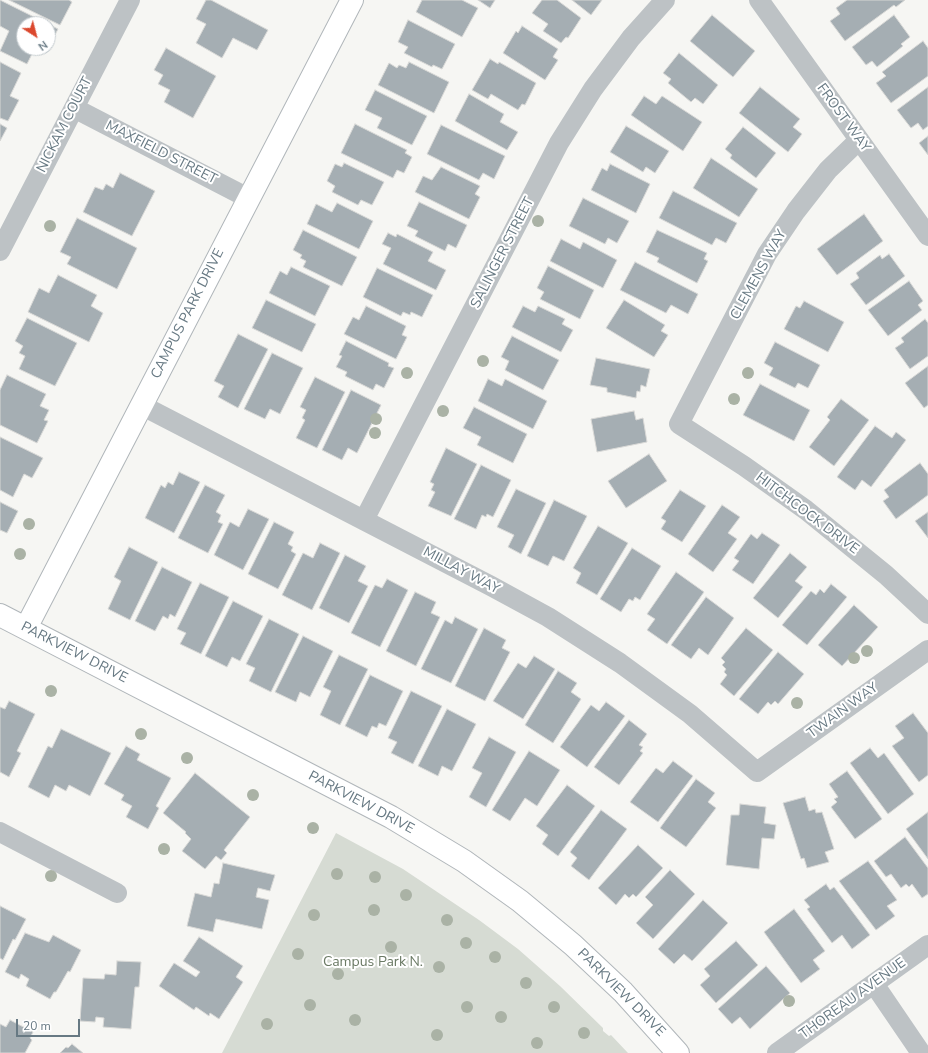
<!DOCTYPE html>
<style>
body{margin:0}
#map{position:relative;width:928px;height:1053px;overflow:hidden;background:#f6f6f3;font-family:"Nunito Sans",sans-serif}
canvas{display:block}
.north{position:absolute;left:16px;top:16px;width:40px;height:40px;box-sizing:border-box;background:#fff;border:1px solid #c2c9cd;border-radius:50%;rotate:144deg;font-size:11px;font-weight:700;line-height:16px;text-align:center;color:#677983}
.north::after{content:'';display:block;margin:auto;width:14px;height:18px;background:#db482e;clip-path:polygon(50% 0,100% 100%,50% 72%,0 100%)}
.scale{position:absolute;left:16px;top:1019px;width:64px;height:18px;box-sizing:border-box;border:2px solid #677983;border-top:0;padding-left:5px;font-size:12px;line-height:14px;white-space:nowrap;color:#677983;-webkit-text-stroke:3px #fff;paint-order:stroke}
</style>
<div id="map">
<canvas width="928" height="1053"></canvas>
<div class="north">N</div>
<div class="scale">20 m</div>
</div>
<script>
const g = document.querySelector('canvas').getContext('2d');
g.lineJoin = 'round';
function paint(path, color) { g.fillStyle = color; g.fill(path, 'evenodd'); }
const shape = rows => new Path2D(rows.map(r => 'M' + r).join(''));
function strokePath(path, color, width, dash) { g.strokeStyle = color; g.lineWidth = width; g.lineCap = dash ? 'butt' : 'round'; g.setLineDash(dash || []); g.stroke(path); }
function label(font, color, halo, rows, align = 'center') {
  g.font = font + ' "Nunito Sans",sans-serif'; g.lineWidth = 4; g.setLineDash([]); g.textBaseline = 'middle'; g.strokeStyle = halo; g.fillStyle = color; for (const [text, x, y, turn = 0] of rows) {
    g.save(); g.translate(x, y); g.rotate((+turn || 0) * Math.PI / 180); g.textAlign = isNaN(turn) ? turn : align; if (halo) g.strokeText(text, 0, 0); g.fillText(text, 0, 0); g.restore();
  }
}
paint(shape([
 [336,833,403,869,479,920,518,949,560,986,603,1028,603,1031,609,1036,611,1035,628,1053,222,1053]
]), '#d6dbd3');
const building = shape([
 [0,0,48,24,24,24,24,48,35,48,27,64,0,51,9,31,0,26,0,0],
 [9,0,69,0,72,2,60,25,9,0],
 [206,0,211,0,268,30,257,50,233,38,222,58,196,43,206,24,196,19,206,0],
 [422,0,462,0,478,8,462,37,416,12,422,0],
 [478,0,495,0,490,8,478,0],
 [542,0,557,0,581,18,568,38,566,37,561,43,543,31,548,24,532,13,542,0],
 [572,0,602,0,591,15,572,0],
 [847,0,905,0,896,7,894,5,845,41,830,21,840,14,836,8,847,0],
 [712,15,755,51,733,77,690,41,712,15],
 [894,15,910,37,901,44,903,46,877,67,872,61,866,65,852,47,894,15],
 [408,20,455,44,442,69,433,65,432,67,404,53,408,47,398,42,408,20],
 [48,24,58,29,47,50,42,48,48,48,48,24],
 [522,26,558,49,553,57,558,60,545,80,503,53,516,31,518,33,522,26],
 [923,41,928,48,928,76,891,103,876,83,886,76,882,72,923,41],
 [166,48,216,76,193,118,164,102,170,90,158,84,163,75,154,70,166,48],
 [679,53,718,85,703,104,695,98,691,102,668,83,671,79,663,73,679,53],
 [490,59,498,64,499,62,536,83,525,105,522,104,518,110,491,94,488,99,472,90,490,59],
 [0,62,21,73,10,96,19,100,8,121,0,118,0,62],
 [409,62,449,82,434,113,378,85,389,63,397,68,399,65,406,68,409,62],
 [760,87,800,119,793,127,802,134,788,152,739,113,760,87],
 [928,87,928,126,923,130,918,123,911,128,897,110,928,87],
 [375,90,427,116,412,145,377,128,382,118,365,110,375,90],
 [469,94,504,114,500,122,518,132,507,150,455,121,469,94],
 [644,96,656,104,662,96,702,122,683,151,631,115,644,96],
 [0,124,7,128,0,141,0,124],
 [355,124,407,150,405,153,412,157,404,173,397,170,393,178,341,153,355,124],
 [441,125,505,156,494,179,483,173,479,180,427,154,441,125],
 [626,126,669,151,655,173,646,167,643,172,610,152,626,126],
 [743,127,776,153,756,178,730,158,732,155,725,149,743,127],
 [928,136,928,155,919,143,928,136],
 [711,158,758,189,739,217,693,188,711,158],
 [344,163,384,182,372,205,361,200,358,205,332,192,335,186,327,181,335,164,342,167,344,163],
 [610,164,650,184,636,213,591,190,602,168,607,171,610,164],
 [441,167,480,186,475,194,480,197,469,219,415,192,423,176,432,180,441,167],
 [120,173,155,191,132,236,83,212,95,187,103,190,106,184,113,188,120,173],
 [673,191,737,223,726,243,716,238,712,245,659,218,673,191],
 [583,198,629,221,617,243,608,238,605,244,569,226,583,198],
 [419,202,467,225,456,248,448,244,445,251,415,236,418,231,407,226,419,202],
 [337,203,373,221,359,249,307,224,316,204,332,212,337,203],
 [864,214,883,241,837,275,817,249,864,214],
 [77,218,137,248,117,289,67,264,71,257,60,252,77,218],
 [303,230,357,257,342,286,303,267,306,261,300,258,302,255,293,250,303,230],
 [657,230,707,253,704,259,708,261,697,283,657,262,659,258,646,252,657,230],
 [388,233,396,237,397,234,433,252,428,261,446,270,436,290,383,264,391,248,382,244,388,233],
 [561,239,580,249,583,242,617,260,603,288,550,261,561,239],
 [889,254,905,276,866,305,850,284,859,278,856,273,880,255,882,259,889,254],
 [635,262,698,294,688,314,671,305,666,313,620,290,635,262],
 [548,266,594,290,580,319,540,299,544,292,537,288,548,266],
 [291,267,330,286,315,316,269,293,280,271,287,275,291,267],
 [377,268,433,295,422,317,411,312,410,315,403,312,401,316,363,297,377,268],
 [58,275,97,295,91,306,103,313,89,342,28,312,39,288,49,293,58,275],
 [909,281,923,301,918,305,922,310,888,336,868,310,909,281],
 [266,300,316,324,302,352,252,328,266,300],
 [624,300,665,325,661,331,668,335,654,357,606,328,624,300],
 [804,301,844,322,828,352,784,329,796,306,800,308,804,301],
 [366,306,406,326,402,335,407,337,396,359,344,334,353,317,359,320,366,306],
 [523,306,535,312,538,306,565,319,562,324,573,330,561,352,512,327,523,306],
 [27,318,77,343,55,386,19,369,25,356,19,353,23,346,15,341,27,318],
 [925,319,928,323,928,356,910,369,895,348,904,342,901,338,925,319],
 [238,334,268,349,238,408,218,397,224,386,214,381,238,334],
 [512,336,559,360,543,390,505,370,509,361,501,357,512,336],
 [346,341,389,363,388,366,394,368,384,388,376,384,373,390,345,376,347,372,336,367,342,356,339,355,346,341],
 [775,342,820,365,808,388,798,383,795,388,769,375,773,368,764,363,775,342],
 [272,353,303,368,280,414,270,409,265,419,244,409,272,353],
 [596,358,650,369,646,387,641,385,640,392,637,391,636,398,607,392,607,388,590,385,596,358],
 [928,366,928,405,924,408,905,383,928,366],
 [7,375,46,394,40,406,49,410,44,420,48,421,37,443,0,425,0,390,7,375],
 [315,377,345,392,317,448,296,438,305,420,302,418,306,410,300,407,315,377],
 [488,379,502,386,505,379,547,401,533,429,478,401,488,379],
 [760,384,810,410,794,441,743,415,760,384],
 [351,390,381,405,357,453,348,448,342,460,322,450,351,390],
 [841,399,869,420,834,466,809,447,830,420,827,417,841,399],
 [474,407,527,434,513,463,477,445,481,437,463,428,474,407],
 [634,411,636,420,643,418,647,442,597,452,591,419,634,411],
 [875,426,892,438,896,432,906,440,871,487,862,480,855,490,837,477,875,426],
 [0,437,43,458,32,478,24,474,13,497,0,490,0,437],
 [446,448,477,464,451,516,428,506,435,492,431,490,434,484,430,482,446,448],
 [649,454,667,481,626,508,608,481,649,454],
 [920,463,928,474,928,495,896,519,883,501,889,497,884,490,920,463],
 [481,465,511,480,493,517,487,514,486,517,482,515,476,529,454,519,481,465],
 [179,472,200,482,174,533,145,518,161,485,165,488,168,482,173,485,179,472],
 [205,485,225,495,216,512,221,515,218,522,223,524,208,553,178,538,205,485],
 [516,489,546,503,521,554,508,547,514,535,497,527,516,489],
 [680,490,706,506,682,542,661,529,666,521,661,518,680,490],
 [554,500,587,516,564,561,553,556,548,566,527,556,554,500],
 [0,502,18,511,7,533,0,530,0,502],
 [722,505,740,517,728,533,737,539,713,572,688,554,722,505],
 [248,509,269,519,243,570,214,555,230,522,239,527,248,509],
 [928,512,928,538,915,521,928,512],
 [274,522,294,532,288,544,293,547,291,551,296,554,278,589,248,574,274,522],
 [598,526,628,543,597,595,576,583,581,573,573,568,598,526],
 [762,533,780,545,753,584,732,570,739,561,734,558,751,534,757,539,762,533],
 [320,543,340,553,312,610,282,595,303,553,313,558,320,543],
 [129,547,158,562,130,620,108,609,121,581,114,577,129,547],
 [632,548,661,566,640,600,635,597,633,601,629,599,621,612,600,599,632,548],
 [790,553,807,567,795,581,803,587,778,618,753,598,790,553],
 [345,555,366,566,358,581,368,586,349,623,319,608,345,555],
 [162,567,192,582,175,617,170,614,168,619,163,616,155,631,135,621,162,567],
 [676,572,704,592,667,644,647,630,655,619,647,614,676,572],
 [387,579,408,590,380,647,351,633,375,585,382,588,387,579],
 [200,583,229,597,201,654,180,644,186,633,177,629,200,583],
 [831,584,847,597,807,645,782,625,811,591,816,595,820,589,824,593,831,584],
 [415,592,436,602,431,613,440,617,416,666,386,651,415,592],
 [706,597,734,618,708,655,699,648,691,659,671,645,706,597],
 [233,601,263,616,240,661,232,657,227,667,205,656,233,601],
 [854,605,878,627,842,666,818,645,854,605],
 [455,617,478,629,451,683,421,669,445,620,452,624,455,617],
 [269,619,299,634,271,692,249,681,255,668,246,664,269,619],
 [484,628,506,640,502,648,510,652,485,701,455,686,484,628],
 [746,628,773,650,734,696,720,684,727,675,724,672,726,669,722,665,725,662,721,658,746,628],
 [303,636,333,651,310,697,300,692,296,702,275,692,303,636],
 [778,652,804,674,778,704,775,701,771,705,768,702,758,714,739,699,778,652],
 [339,655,368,669,340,725,320,715,331,691,323,687,339,655],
 [534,656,555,669,523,719,493,701,518,663,526,668,534,656],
 [558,671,577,683,571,692,581,699,553,743,525,725,558,671],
 [370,675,403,691,386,726,379,723,377,728,372,726,367,737,345,726,370,675],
 [411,691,442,706,413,764,391,753,397,742,388,738,411,691],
 [9,701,35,714,17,751,21,753,9,777,0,772,0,707,5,709,9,701],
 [606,702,625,716,587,767,560,747,591,705,599,711,606,702],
 [447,709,476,724,452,771,442,766,438,776,418,766,447,709],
 [913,713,928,733,928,775,919,782,892,746,904,738,895,726,913,713],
 [629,720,647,734,639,745,643,747,640,751,643,753,619,785,594,767,629,720],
 [61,729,111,753,90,796,69,785,66,791,55,785,49,798,28,787,48,746,52,748,61,729],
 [489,737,516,752,486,807,469,797,482,773,472,768,489,737],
 [126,746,140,754,137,760,171,778,156,806,159,808,148,829,126,817,132,806,121,800,124,795,104,784,126,746],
 [870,748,878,758,884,753,914,794,888,814,850,763,870,748],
 [529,751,560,770,537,806,525,798,510,821,492,810,529,751],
 [673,761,693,776,658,822,630,802,656,768,663,773,673,761],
 [847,771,882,819,855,839,831,807,837,802,834,799,838,797,829,784,847,771],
 [195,773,250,817,224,850,227,853,221,860,216,856,205,869,182,851,191,839,185,833,186,832,163,813,195,773],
 [696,779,715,793,708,802,716,808,686,847,660,828,696,779],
 [567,785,595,806,558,856,542,844,548,835,536,826,567,785],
 [805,797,809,811,815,809,816,813,822,812,834,849,825,852,829,862,807,868,804,858,801,859,783,803,805,797],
 [740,804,766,807,764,823,776,825,774,839,762,838,759,869,726,865,731,815,739,815,740,804],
 [601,810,627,829,589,880,571,866,577,858,570,852,601,810],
 [928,812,928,859,906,829,928,812],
 [905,837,928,868,928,894,922,898,912,884,909,887,906,884,901,888,891,874,886,877,874,861,905,837],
 [638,845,663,868,636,897,633,894,629,898,625,894,616,905,598,888,638,845],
 [868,861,897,900,887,906,895,916,876,930,839,881,868,861],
 [223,863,275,875,270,891,258,888,256,897,269,900,262,929,216,919,213,932,187,926,195,893,211,897,214,883,219,884,223,863],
 [670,870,695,894,653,939,636,923,653,905,645,897,670,870],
 [826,884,830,890,834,887,870,935,852,949,842,935,832,943,807,909,810,907,804,900,826,884],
 [703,900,728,923,692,961,684,954,674,964,658,949,703,900],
 [0,906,26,919,15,940,13,939,3,960,0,958,0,906],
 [794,909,825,951,813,960,820,969,801,983,764,932,794,909],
 [25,933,49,942,53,935,81,950,70,972,68,971,56,992,54,992,50,999,26,986,29,979,21,974,19,979,5,972,25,933],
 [199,937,243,966,236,977,243,982,219,1019,210,1013,209,1016,196,1007,194,1010,159,986,174,963,196,977,200,972,183,961,199,937],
 [736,941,758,965,716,1003,700,985,710,976,704,969,736,941],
 [117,961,141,962,139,987,135,987,131,1029,103,1027,104,1018,96,1017,95,1022,80,1021,83,978,104,979,105,974,116,975,117,961],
 [766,966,790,993,750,1029,740,1017,732,1024,718,1009,766,966],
 [10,1020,33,1032,30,1038,32,1040,25,1053,0,1053,0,1024,6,1027,10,1020],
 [72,1044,83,1053,60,1053,66,1047,68,1048,72,1044]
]);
paint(building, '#a5aeb3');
strokePath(building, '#d8d8d6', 1);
const secondary = shape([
 [0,615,391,817,464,861,520,901,573,945,623,992,678,1053],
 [26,628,352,0]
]);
strokePath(secondary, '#b0b6ba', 24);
strokePath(shape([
 [759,0,928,236],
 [74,108,248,198],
 [859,140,828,170,796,211,767,254,679,424,744,466,806,510,886,575,928,614],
 [0,251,130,0],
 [141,405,491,586,548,617,620,663,690,714,757,772,928,650],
 [364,520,559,143,593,89,631,38,665,0],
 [0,832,117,893],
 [874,984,921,1053],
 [777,1053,928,945]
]), '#bdc2c5', 20);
strokePath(secondary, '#fff', 22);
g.fillStyle = '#aab2a5';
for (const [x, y] of [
 [538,221],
 [50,226],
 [483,361],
 [407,373],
 [748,373],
 [734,399],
 [443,411],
 [376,419],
 [375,433],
 [29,524],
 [20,554],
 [867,651],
 [854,658],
 [51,691],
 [797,703],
 [141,734],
 [187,758],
 [253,795],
 [313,828],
 [164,849],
 [337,874],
 [51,876],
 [375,877],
 [406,895],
 [374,910],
 [314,915],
 [447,920],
 [466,943],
 [391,947],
 [298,954],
 [495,957],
 [439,967],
 [338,974],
 [526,983],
 [789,1001],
 [310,1005],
 [467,1007],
 [554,1007],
 [501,1017],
 [355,1020],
 [267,1024],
 [584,1033],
 [437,1035],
 [537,1043]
]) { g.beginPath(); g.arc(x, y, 6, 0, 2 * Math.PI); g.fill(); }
label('14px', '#677983', '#fff', [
 ["FROST WAY",843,118,54],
 ["NICKAM COURT",65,125,-63],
 ["MAXFIELD STREET",161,153,27],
 ["SALINGER STREET",503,253,-63],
 ["CLEMENS WAY",759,275,-61],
 ["CAMPUS PARK DRIVE",188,314,-63],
 ["HITCHCOCK DRIVE",807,514,37],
 ["MILLAY WAY",461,571,28],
 ["PARKVIEW DRIVE",74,653,27],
 ["TWAIN WAY",843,711,-36],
 ["PARKVIEW DRIVE",361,803,28],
 ["PARKVIEW DRIVE",621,993,45],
 ["THOREAU AVENUE",853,999,-36]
]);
label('14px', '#6b7a65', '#fff', [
 ["Campus Park N.",373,963]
]);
</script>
